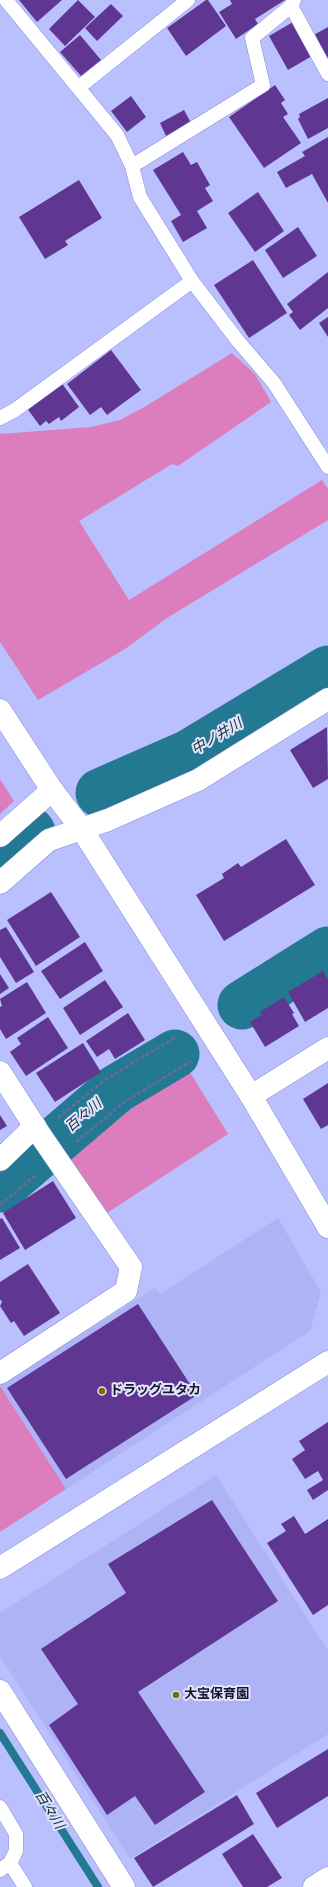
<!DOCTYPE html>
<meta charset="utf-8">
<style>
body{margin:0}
canvas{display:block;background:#babffd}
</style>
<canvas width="328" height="1887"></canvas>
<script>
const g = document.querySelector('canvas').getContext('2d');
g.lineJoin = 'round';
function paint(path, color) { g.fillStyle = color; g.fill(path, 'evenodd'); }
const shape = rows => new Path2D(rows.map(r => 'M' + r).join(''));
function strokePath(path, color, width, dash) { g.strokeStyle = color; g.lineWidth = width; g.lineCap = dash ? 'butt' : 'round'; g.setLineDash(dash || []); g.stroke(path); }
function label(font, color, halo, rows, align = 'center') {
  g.font = font + ' "Varela Round","Noto Sans JP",sans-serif'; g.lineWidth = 4; g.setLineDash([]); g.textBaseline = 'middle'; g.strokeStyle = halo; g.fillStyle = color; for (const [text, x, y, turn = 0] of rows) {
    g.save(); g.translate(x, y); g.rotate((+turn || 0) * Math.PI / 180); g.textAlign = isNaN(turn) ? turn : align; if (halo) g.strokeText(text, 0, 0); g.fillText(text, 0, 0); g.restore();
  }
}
paint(shape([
 [278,1218,321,1292,310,1331,66,1489,0,1386,155,1288,160,1294],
 [216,1475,328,1651,328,1734,130,1859,0,1656,0,1613]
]), '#aeb3f6');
paint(shape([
 [232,353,255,374,271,402,178,466,172,464,79,521,129,600,322,480,328,489,328,520,167,618,125,649,38,700,0,642,0,434,91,427,120,420,146,406],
 [0,779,14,801,0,814],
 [188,1069,228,1134,107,1213,69,1156,128,1106],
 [0,1386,66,1489,0,1532]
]), '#dc7ebe');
strokePath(shape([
 [0,1733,98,1887]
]), '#237991', 8);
strokePath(shape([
 [100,793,189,754,328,670],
 [0,859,31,832],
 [242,1005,328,951],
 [0,1188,116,1089,175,1054]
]), '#237991', 49);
paint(shape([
 [19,0,62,0,37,22],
 [78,0,95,17,65,46,49,29],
 [206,0,208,0,226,26,186,56,167,28],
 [230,0,285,0,255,19,258,24,236,39,219,12,232,4],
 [111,4,123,16,97,41,85,28],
 [293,22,312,56,288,70,269,36],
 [328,27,328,64,312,36],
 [80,35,101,60,81,76,60,52],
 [275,85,285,100,281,103,288,114,283,117,301,143,264,168,229,117],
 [131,96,146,117,127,132,111,111],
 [328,98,328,128,308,139,298,119,300,117,299,114],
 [184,110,191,123,166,136,160,123],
 [328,137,328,203,312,174,286,188,277,172,305,156,302,152],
 [183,152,191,165,197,162,210,185,205,188,213,201,197,211,207,228,183,242,171,221,181,215,153,170],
 [79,180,102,218,65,241,68,245,45,259,19,217],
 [258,192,284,231,255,252,228,213],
 [298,227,317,256,283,278,265,250],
 [253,260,287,313,249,338,214,285],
 [328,272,328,308,300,330,289,315,293,312,287,304],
 [328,317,328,337,319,323],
 [111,350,141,390,107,415,101,407,90,415,67,384],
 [61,382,79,407,61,421,59,417,49,424,46,421,40,426,26,407],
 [327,727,328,779,313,788,290,750],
 [286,839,315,885,224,941,196,895,224,878,222,874,238,863,241,867],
 [51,892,80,937,36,966,7,920],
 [6,927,34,972,16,983,0,957,0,930],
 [85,942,103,971,60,999,41,971],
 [323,971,328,980,328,1008,305,1022,288,992],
 [0,974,9,988,0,994],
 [105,980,123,1007,80,1035,63,1008],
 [27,982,46,1013,6,1039,0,1029,0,1007,2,1006,0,999],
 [284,997,294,1013,292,1014,299,1026,265,1047,250,1022,262,1015,260,1012],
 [128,1013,145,1040,115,1059,109,1049,97,1057,86,1041],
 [48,1017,68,1048,26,1076,10,1052,21,1044,17,1038],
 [83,1043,101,1072,55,1102,36,1073],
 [328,1083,328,1125,321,1129,303,1099],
 [0,1115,7,1126,0,1130],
 [53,1181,76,1218,25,1250,3,1213],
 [2,1218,20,1248,0,1260,0,1219],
 [28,1264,60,1313,24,1336,14,1321,11,1323,0,1306,2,1302,0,1299,0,1282],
 [138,1304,197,1395,66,1479,7,1388],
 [328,1422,328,1490,313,1500,307,1490,323,1480,318,1471,305,1479,292,1459,305,1450,299,1441],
 [212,1500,278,1601,138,1692,205,1792,155,1825,135,1796,107,1815,49,1725,78,1704,41,1649,126,1593,108,1564],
 [294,1516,305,1534,328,1519,328,1605,313,1615,267,1543,286,1531,281,1524],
 [328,1749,328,1796,277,1828,256,1793],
 [237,1795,254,1824,153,1887,134,1858],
 [253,1834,282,1878,267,1887,243,1887,222,1854]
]), '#5f3792');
const service = shape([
 [6,0,117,135,132,166,140,197,192,281,238,341,274,383,328,467],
 [291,6,328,74],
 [78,88,188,0],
 [132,166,263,85,252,38,291,6,294,0],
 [0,418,15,410,192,281],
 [0,1807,16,1834,16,1851,10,1863,0,1870],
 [10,1863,25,1887]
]);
const minor = shape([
 [0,836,52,790],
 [0,883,49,840,108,820,198,780,328,699],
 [0,1072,39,1133,131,1267,126,1291,0,1373],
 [251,1096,328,1048],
 [0,1160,35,1126],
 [314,1887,328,1878]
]);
const tertiary = shape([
 [0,710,52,790,81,828,251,1096,328,1227],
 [0,1568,328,1362],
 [0,1691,124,1887]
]);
strokePath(service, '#888cd6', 15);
strokePath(minor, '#888cd6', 23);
strokePath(tertiary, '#888cd6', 23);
strokePath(shape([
 [58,1118,105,1080,176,1037],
 [76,1142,123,1103,191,1061],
 [0,1205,36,1175]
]), '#696b99', 2.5, [4, 2]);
strokePath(service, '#fff', 14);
strokePath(minor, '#fff', 22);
strokePath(tertiary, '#fff', 22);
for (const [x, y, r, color] of [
 [102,1391,4,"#796c06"],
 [176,1695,4,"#796c06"]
]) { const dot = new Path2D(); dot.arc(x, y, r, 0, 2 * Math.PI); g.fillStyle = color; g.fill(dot); strokePath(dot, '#e1e3fb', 1.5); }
label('bold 13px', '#141431', '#e1e3fb', [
 ["ドラッグユタカ",110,1391],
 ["大宝保育園",184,1695]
], 'left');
label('italic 14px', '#142e36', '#e1e3fb', [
 ["中ノ井川",217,737,-31],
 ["百々川",84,1116,-40],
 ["百々川",49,1810,58]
]);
</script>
